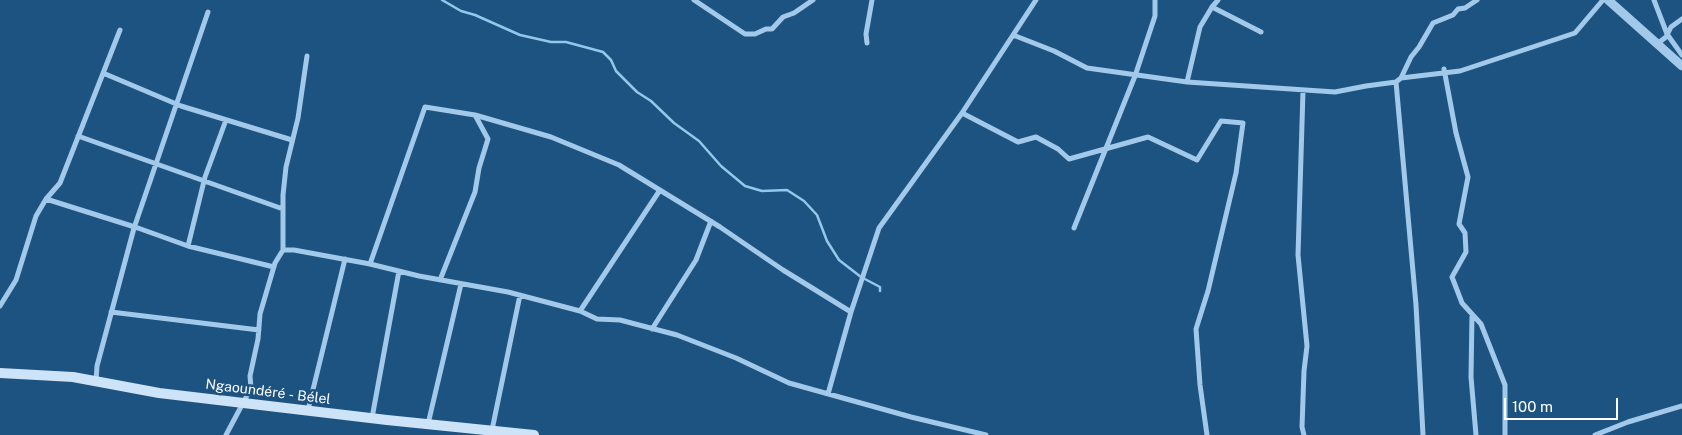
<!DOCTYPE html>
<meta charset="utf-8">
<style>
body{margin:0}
#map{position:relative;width:1682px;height:435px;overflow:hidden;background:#1d5380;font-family:"Public Sans",sans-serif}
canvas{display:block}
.scale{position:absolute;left:1504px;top:398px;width:114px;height:22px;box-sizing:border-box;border:2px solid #fff;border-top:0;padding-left:6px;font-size:15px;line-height:18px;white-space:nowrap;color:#fff;-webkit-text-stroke:4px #1d5380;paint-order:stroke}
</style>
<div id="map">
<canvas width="1682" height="435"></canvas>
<div class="scale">100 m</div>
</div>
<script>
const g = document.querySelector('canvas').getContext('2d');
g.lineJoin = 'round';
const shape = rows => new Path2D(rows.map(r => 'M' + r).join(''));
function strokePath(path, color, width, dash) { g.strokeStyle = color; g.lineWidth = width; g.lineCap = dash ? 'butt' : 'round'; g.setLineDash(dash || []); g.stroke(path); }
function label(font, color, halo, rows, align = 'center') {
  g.font = font + ' "Public Sans",sans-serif'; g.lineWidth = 5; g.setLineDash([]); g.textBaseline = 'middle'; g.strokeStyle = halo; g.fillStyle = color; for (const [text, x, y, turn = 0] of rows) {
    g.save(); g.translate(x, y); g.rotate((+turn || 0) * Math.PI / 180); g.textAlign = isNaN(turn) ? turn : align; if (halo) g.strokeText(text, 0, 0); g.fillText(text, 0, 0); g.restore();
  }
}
strokePath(shape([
 [442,0,461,11,475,15,520,35,551,42,566,42,603,52,611,60,616,71,637,92,651,101,674,123,699,141,721,166,745,186,762,191,787,190,804,201,817,215,827,241,839,260,861,277,880,287,880,291]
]), '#95c6eb', 2.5);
strokePath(shape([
 [694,0,745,34,755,34,766,29,772,29,783,17,794,13,813,0],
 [1036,0,962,113,1018,142,1036,137,1058,149,1069,159,1148,137,1197,160,1221,121,1243,123,1236,173,1208,291,1196,329,1200,385,1207,435],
 [1218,0,1212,7,1261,32],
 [1654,0,1667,34,1682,55],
 [1013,35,1054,51,1087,68,1187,82,1335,92,1366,86,1396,82,1401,78,1411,57,1419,47,1433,23,1453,15,1458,9,1465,8,1477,0],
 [867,43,866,34,872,0],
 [1657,44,1666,37,1671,27,1682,19],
 [1444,69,1456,133,1468,177,1459,224,1465,233,1466,252,1452,277,1462,303,1481,324,1505,385,1505,435],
 [103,73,181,106,292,140],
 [1401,78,1460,71,1575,33,1603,0],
 [1187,82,1200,27,1212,7],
 [1396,82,1416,305,1423,435],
 [1303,91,1298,255,1307,346,1304,371,1302,427,1304,435],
 [78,136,283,209],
 [46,199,138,228,188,246,274,267],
 [1074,228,1135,76,1155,16,1155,0],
 [188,246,205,177,226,120],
 [283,250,294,250,370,264,419,276,508,292,580,311,597,319,620,320,677,335,736,358,789,383,911,417,986,435],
 [370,264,425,107,475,115,551,137,619,165,720,227,783,270,851,312],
 [440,280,475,192,479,168,488,139,475,115],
 [0,306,16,280,36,216,46,199,60,183,120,30],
 [580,311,660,190],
 [111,312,259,330],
 [1472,314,1471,377,1476,435],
 [652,329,696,260,711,221],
 [96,381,97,366,134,228,208,12],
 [828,394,851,312,879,228,962,113],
 [308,410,345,259],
 [372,418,399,271],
 [428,424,461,284],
 [492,430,520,295],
 [226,435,251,388,250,376,258,339,260,314,275,263,283,250,283,195,286,167,298,118,307,56],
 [1595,435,1628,422,1682,406]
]), '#a2c9e9', 5);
strokePath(shape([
 [1608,0,1682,66]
]), '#a2c9e9', 9);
strokePath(shape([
 [0,373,73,377,159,393,387,420,534,435]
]), '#cde3f7', 10);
label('14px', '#fff', '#1d5380', [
 ["Ngaoundéré - Bélel",268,392,7]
]);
</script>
